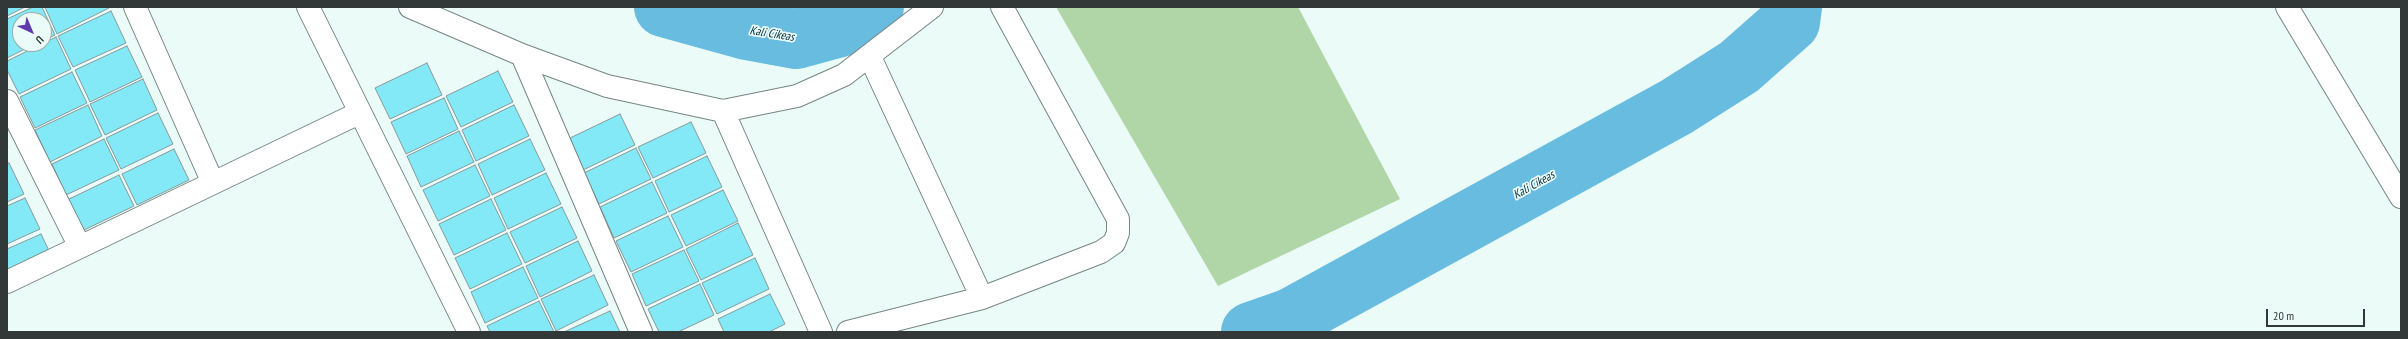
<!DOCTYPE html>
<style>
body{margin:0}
#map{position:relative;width:2408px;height:339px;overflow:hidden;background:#eafbf8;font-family:"PT Sans Narrow",sans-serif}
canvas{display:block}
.frame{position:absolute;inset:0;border:8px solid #313837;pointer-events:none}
.north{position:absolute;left:12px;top:12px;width:40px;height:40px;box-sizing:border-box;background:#eafbf8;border:1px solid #a0adab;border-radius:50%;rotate:136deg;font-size:11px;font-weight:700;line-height:16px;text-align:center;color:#313837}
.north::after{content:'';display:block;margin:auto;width:14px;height:18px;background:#6238b0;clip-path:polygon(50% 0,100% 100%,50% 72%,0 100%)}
.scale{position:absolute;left:2266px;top:309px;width:99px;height:18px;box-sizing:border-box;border:2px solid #313837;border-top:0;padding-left:5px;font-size:12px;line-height:14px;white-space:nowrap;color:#313837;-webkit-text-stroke:3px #eafbf8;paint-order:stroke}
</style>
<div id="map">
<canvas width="2408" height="339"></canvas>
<div class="frame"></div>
<div class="north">U</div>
<div class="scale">20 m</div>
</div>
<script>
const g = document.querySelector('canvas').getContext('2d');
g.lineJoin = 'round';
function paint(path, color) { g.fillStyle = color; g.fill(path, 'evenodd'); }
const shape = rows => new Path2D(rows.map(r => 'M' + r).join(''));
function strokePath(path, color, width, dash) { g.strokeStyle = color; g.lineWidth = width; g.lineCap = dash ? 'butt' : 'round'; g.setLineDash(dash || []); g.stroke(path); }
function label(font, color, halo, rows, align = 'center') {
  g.font = font + ' "PT Sans Narrow",sans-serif'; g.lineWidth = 3.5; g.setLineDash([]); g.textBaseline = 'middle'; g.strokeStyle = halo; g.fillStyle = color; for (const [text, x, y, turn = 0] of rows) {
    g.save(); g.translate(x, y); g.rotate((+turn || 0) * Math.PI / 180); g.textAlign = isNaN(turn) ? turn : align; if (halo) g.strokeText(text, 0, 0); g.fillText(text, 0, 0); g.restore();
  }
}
paint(shape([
 [1056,7,1298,7,1400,199,1218,286]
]), '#b0d6a7');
strokePath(shape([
 [664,7,747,30,796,39,858,22,874,7],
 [1251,332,1291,318,1676,107,1739,67,1790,22,1792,7]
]), '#68bce0', 60);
const building = shape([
 [7,7,25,7,7,16,7,7],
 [33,7,42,7,55,35,44,40,44,20,20,20,20,44,35,44,7,58,7,19,33,7],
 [45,7,109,7,109,8,57,34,45,7],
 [111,11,126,43,73,67,58,36,111,11],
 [56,37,71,69,19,94,7,70,7,61,56,37],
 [127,46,142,77,90,102,75,70,127,46],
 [427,63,442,95,390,119,375,88,427,63],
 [498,71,513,102,461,127,446,96,498,71],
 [72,72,87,103,35,128,20,97,72,72],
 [143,79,157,110,105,135,90,104,143,79],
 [444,98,458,129,406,154,391,122,444,98],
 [88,105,102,136,50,162,35,130,88,105],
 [514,105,529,136,476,161,462,130,514,105],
 [158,113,173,144,121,169,106,138,158,113],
 [620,114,635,145,583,170,568,139,620,114],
 [691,122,706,153,653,178,638,147,691,122],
 [459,131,474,162,421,187,407,156,459,131],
 [104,139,119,170,66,195,52,164,104,139],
 [530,139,545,170,492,195,478,164,530,139],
 [636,148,651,179,599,204,584,173,636,148],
 [174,149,189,180,137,205,122,174,174,149],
 [707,156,722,187,669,212,655,181,707,156],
 [9,163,24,194,7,202,7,164,9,163],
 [475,165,490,196,438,221,423,190,475,165],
 [546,173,561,204,508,229,494,198,546,173],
 [119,175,134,206,82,231,67,200,119,175],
 [652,182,667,213,614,238,600,207,652,182],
 [723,190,738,221,686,246,671,215,723,190],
 [25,198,40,229,7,244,7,206,25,198],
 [491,199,506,230,454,255,439,224,491,199],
 [562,207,577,238,525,263,510,232,562,207],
 [668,216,683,247,631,272,616,241,668,216],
 [738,223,753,255,701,280,686,249,738,223],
 [507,233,522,264,470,289,455,258,507,233],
 [41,234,51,255,7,273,7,249,41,234],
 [578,241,592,271,540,297,526,266,578,241],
 [684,250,699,281,646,306,632,274,684,250],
 [755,258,769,289,717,314,702,283,755,258],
 [523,267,538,298,485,323,471,292,523,267],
 [594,275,608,305,556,331,541,299,594,275],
 [700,284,714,315,678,332,659,332,648,309,700,284],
 [770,294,785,324,769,332,724,332,718,319,770,294],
 [539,301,554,332,490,332,487,326,539,301],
 [610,311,620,332,564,332,610,311]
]);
paint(building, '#83e9f6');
strokePath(building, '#88999b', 1);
const street = shape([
 [135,7,213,183],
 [308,7,469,332],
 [410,7,522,55,607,86,723,111,797,96,844,75,932,7],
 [2287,7,2401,197],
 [522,55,641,332],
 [870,57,982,298],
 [7,101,80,247],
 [723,111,821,332],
 [7,282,359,113],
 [848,332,982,298,1101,252,1114,243,1118,233,1118,219,1002,7]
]);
strokePath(street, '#768683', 24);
strokePath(street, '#fff', 22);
label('italic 12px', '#07303f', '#eafbf8', [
 ["Kali Cikeas",772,34,9],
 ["Kali Cikeas",1534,185,-29]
]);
</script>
